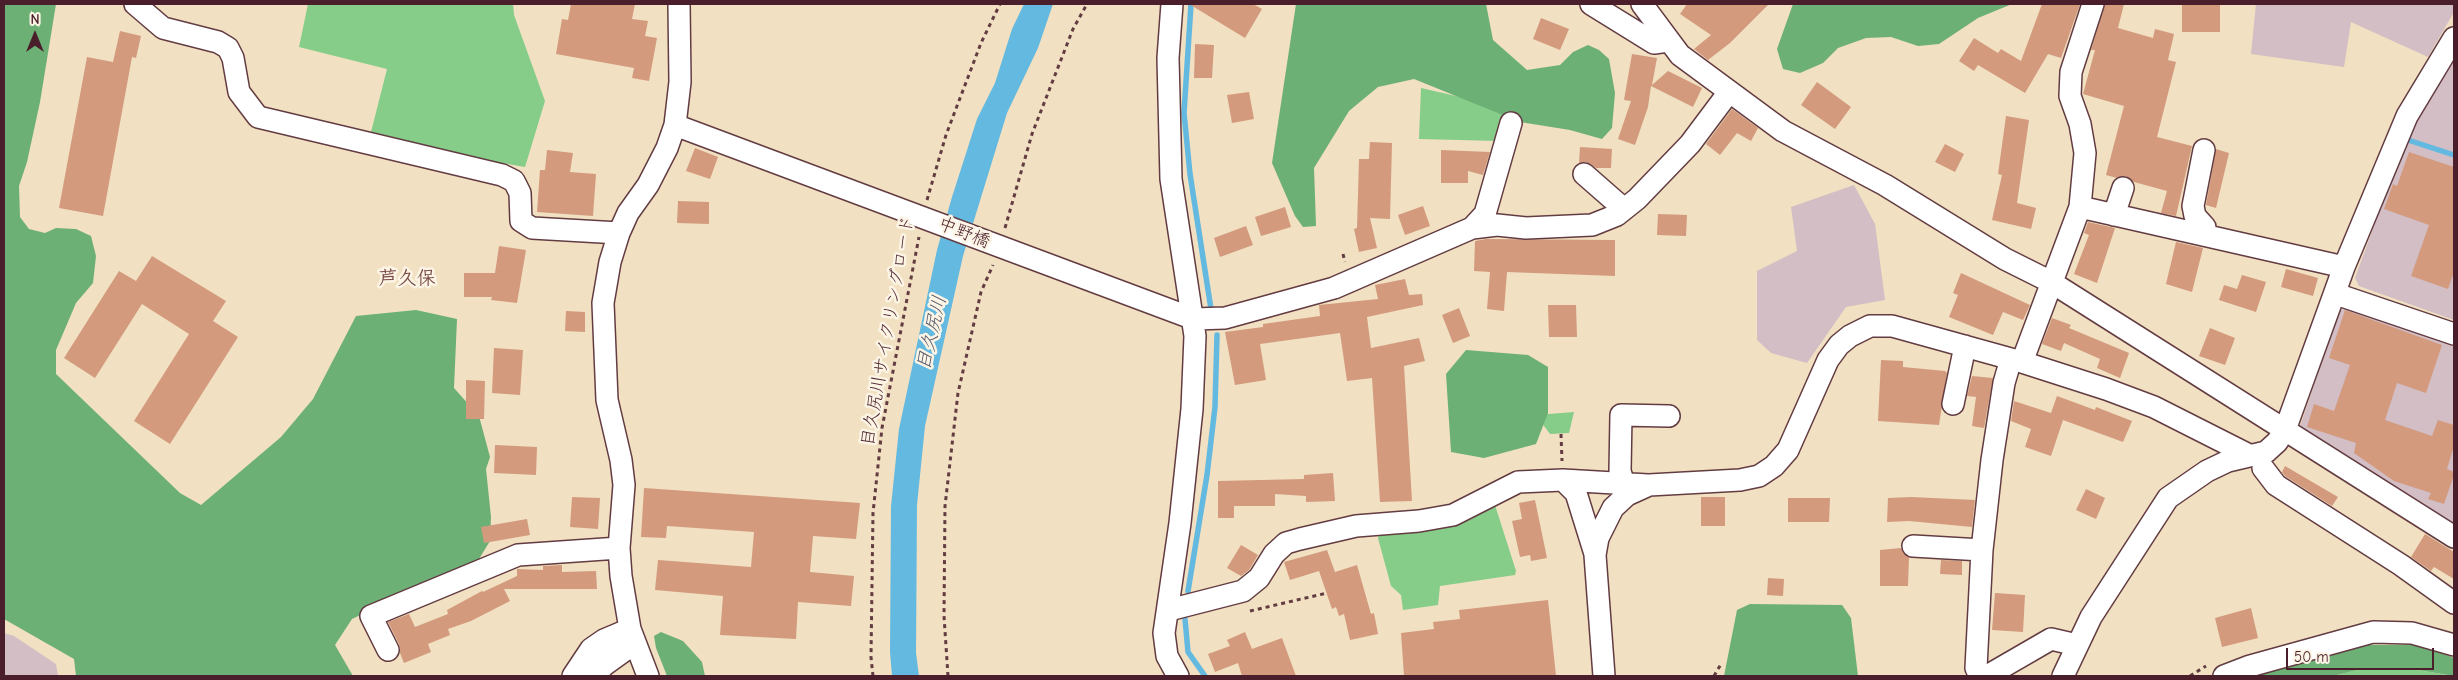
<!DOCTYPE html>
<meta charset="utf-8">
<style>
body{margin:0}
#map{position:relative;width:2458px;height:680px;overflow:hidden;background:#f1e0c1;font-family:"Comic Neue",sans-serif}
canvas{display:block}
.frame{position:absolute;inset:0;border:5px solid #4a1f2b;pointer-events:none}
.north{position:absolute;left:10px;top:10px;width:50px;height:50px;-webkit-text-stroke:4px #fcf5e5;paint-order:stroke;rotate:0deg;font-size:14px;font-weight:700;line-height:20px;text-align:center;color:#4a1f2b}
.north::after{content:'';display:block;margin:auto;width:18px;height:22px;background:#4a1f2b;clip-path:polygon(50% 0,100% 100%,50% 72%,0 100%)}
.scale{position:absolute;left:2286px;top:648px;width:148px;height:22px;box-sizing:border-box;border:2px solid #4a1f2b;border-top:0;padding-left:6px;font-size:15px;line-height:18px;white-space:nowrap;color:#4a1f2b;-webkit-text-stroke:4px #fcf5e5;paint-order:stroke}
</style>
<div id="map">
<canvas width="2458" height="680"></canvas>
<div class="frame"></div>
<div class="north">N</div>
<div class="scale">50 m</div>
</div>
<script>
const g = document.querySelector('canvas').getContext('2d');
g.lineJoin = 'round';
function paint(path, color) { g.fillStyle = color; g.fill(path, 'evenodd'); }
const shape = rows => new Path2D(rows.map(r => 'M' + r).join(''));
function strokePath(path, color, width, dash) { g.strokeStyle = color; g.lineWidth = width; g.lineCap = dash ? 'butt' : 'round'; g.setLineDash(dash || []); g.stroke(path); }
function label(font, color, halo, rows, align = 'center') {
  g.font = font + ' "Comic Neue","Klee One",sans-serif'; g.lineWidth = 5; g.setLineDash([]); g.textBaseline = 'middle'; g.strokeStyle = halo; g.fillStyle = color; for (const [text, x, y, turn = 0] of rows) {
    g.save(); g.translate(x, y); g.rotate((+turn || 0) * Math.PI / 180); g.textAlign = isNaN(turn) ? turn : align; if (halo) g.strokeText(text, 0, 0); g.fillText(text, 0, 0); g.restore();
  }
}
paint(shape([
 [2256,4,2454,4,2454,12,2428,57,2351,22,2344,67,2251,54],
 [2454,51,2454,320,2359,286,2355,278,2405,141],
 [1854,185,1875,224,1885,300,1846,307,1807,363,1771,353,1757,340,1757,271,1797,251,1791,207],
 [2346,309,2454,346,2454,526,2299,429,2340,310],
 [4,633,14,636,56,664,58,676,4,676]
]), '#d2bec4');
paint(shape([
 [308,4,513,4,514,15,545,101,525,167,369,140,387,69,299,47],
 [1421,88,1504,107,1499,141,1419,139],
 [1574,412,1569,433,1550,434,1536,415],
 [1495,505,1516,571,1515,575,1440,586,1438,605,1403,610,1401,595,1391,586,1378,538,1381,531],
 [2361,669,2412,669,2453,676,2333,676]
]), '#85cd89');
paint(shape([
 [4,4,56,4,40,102,27,162,19,186,20,217,29,229,45,233,56,228,76,229,91,236,96,256,93,283,76,303,56,350,56,374,180,493,201,505,281,437,313,399,356,316,416,310,457,319,454,388,479,416,490,457,486,469,491,517,490,541,479,559,352,619,335,645,353,676,76,676,74,659,4,619],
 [1296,4,1486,4,1493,40,1527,70,1560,65,1573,52,1588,45,1599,50,1609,59,1615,93,1612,128,1602,139,1570,130,1520,122,1414,79,1378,87,1349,111,1314,168,1316,226,1303,227,1295,216,1272,163],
 [1793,4,2012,4,1978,18,1939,44,1918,46,1891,37,1866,38,1838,48,1823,63,1800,73,1783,69,1777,49],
 [1466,350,1528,355,1548,367,1548,413,1536,444,1484,458,1451,452,1446,374],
 [1750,604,1842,605,1851,618,1858,676,1724,676,1737,610],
 [661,632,683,641,702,662,705,676,667,676,656,648,654,636],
 [2367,645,2421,645,2454,658,2454,676,2412,669,2361,669,2333,676,2253,676]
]), '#6cb075');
paint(shape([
 [1024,4,1053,4,1038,48,1007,113,963,256,925,426,917,505,916,653,919,676,892,676,890,652,891,506,899,429,937,250,952,197,977,119,995,83,1012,29]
]), '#64b9e0');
strokePath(shape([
 [1191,4,1184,113,1190,174,1211,309],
 [2408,140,2454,155],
 [1188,591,1207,475,1215,407,1217,335],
 [1185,619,1188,652,1205,676]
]), '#64b9e0', 5.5);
paint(shape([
 [571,4,635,4,632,19,648,21,645,36,657,38,649,81,632,78,634,68,556,54,562,19,568,20],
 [1189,4,1253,4,1262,9,1245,38],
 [1687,4,1769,4,1730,43,1708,60,1694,49,1711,35,1680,14],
 [2042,4,2080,4,2061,58,2048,54,2025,93,1978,65,1974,71,1959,61,1974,38,1998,53,2001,49,2021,61],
 [2105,4,2124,4,2118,28,2153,38,2155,29,2174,34,2168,60,2176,62,2157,137,2192,146,2176,216,2161,213,2167,191,2134,182,2126,176,2117,178,2106,175,2124,106,2083,94,2095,50,2091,50],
 [2182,4,2220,4,2220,32,2182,32],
 [1541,18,1569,29,1560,50,1533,39],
 [120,31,141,36,136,58,132,57,103,216,59,208,87,57,113,62],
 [1195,44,1214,45,1212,78,1194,78],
 [1632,54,1657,58,1652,85,1668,71,1702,88,1693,107,1651,86,1648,107,1635,145,1618,139,1631,101,1624,100],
 [1817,82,1851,107,1835,129,1801,105],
 [1249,92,1254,119,1232,123,1227,95],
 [1732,109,1758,128,1751,141,1737,133,1720,155,1706,144],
 [2006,116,2029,120,2017,203,2036,208,2031,229,1992,220,2002,175,1998,174],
 [1370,142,1392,143,1390,219,1370,218,1377,248,1359,252,1354,229,1357,228,1359,159,1369,159],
 [1945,144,1964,154,1955,172,1935,162],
 [1580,147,1612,149,1611,168,1596,168,1586,162,1579,163],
 [695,148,718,157,710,179,686,171],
 [2216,149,2229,153,2216,208,2206,205],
 [547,150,573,153,570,172,596,174,593,216,537,212,540,170,545,170],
 [1441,150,1490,152,1483,175,1468,171,1468,183,1441,183],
 [2409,152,2454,167,2454,272,2448,289,2411,276,2429,225,2384,209,2393,184,2397,186],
 [678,201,709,202,709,224,677,223],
 [1423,206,1430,226,1405,235,1398,215],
 [1285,207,1291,227,1261,236,1255,217],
 [1658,214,1687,215,1686,236,1657,235],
 [2088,222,2115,228,2097,283,2074,274,2089,235,2084,233],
 [1246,226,1253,245,1220,257,1214,238],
 [1486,239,1615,240,1615,276,1507,272,1504,311,1487,309,1490,272,1474,271,1475,241],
 [2176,242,2203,248,2192,292,2166,284],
 [499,246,526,250,517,303,491,300,492,297,464,297,464,273,495,273],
 [152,256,226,301,213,321,238,337,170,444,134,421,189,334,142,304,95,378,64,358,119,271,136,281],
 [2286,269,2318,278,2313,296,2281,287],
 [1961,273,2030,305,2023,320,2003,312,1993,335,1949,317,1958,295,1953,293],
 [2242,275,2266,282,2256,312,2219,300,2224,285,2237,289],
 [1405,279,1409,295,1422,294,1423,305,1367,317,1371,348,1419,338,1425,361,1404,366,1412,501,1380,502,1372,378,1347,381,1340,333,1260,344,1266,380,1235,385,1225,332,1263,327,1263,324,1320,316,1319,305,1378,299,1375,285],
 [1548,305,1576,305,1577,337,1549,337],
 [1459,308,1470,336,1453,343,1442,315],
 [2345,310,2442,345,2426,393,2397,383,2385,420,2432,436,2438,420,2454,425,2454,446,2447,469,2454,472,2454,475,2444,504,2428,499,2431,493,2394,481,2354,453,2356,443,2307,427,2314,404,2334,411,2350,365,2329,358],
 [566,311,585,312,585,332,565,331],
 [2052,318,2071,325,2069,328,2129,353,2120,378,2097,368,2100,359,2064,343,2061,351,2042,344],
 [2210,328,2235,338,2225,365,2199,356],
 [494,348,523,350,520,395,492,393],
 [1881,360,1903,361,1903,367,1945,371,1947,373,1939,425,1878,421],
 [1972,376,1993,378,1984,428,1972,426,1976,397,1967,396],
 [466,380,485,381,484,419,466,419],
 [2057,396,2095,410,2096,407,2132,421,2123,442,2063,420,2051,456,2025,447,2031,429,2011,421,2014,401,2051,413],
 [495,445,537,447,536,475,494,473],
 [2285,466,2338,497,2332,506,2285,476,2282,472],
 [1333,473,1335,501,1306,502,1306,496,1275,494,1275,506,1234,506,1234,518,1218,518,1218,481,1304,479,1304,475],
 [644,488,860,503,856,539,813,536,810,572,854,576,851,606,798,602,796,639,720,635,723,596,655,590,658,560,751,567,754,532,667,526,666,538,641,537],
 [2086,489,2105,498,2096,519,2076,510],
 [572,497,600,498,598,529,570,527],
 [1701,497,1725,497,1725,526,1701,526],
 [1912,497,1975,500,1972,527,1909,521,1887,522,1888,498],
 [1788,498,1830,498,1829,522,1788,522],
 [1535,500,1547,558,1531,561,1530,555,1520,557,1512,521,1522,519,1519,503],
 [527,519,530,535,484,543,481,527],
 [2425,534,2454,552,2454,579,2434,567,2431,571,2411,557],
 [1241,545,1258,555,1249,570,1241,576,1227,568],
 [1901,548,1909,557,1908,586,1880,586,1880,550],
 [1327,550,1335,572,1357,565,1371,614,1374,613,1378,634,1350,640,1344,614,1339,616,1336,607,1332,609,1319,571,1290,580,1284,562],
 [1941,560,1962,561,1962,575,1940,574],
 [562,565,562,572,596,571,597,589,504,589,510,601,471,621,448,629,450,635,428,644,431,652,404,663,400,653,399,644,388,622,409,614,415,627,448,614,447,610,482,591,483,592,517,576,517,569,543,570,543,566],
 [1768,578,1784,579,1783,596,1767,595],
 [1995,593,2025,595,2023,632,1992,630],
 [1548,600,1556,676,1404,676,1401,633,1434,629,1433,622,1460,619,1459,610],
 [2251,608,2258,638,2222,647,2215,618],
 [1245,632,1252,649,1282,638,1296,676,1242,676,1238,663,1215,672,1208,654,1230,646,1227,640]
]), '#d39a7e');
const minor = shape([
 [135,4,163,28,218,42,228,48,233,58,239,92,258,117,502,175,514,181,520,193,521,221,532,228,619,233],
 [1172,4,1168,58,1171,179,1195,336,1192,409,1180,523,1164,633,1167,656,1178,676],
 [1591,4,1654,43,1668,41],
 [1642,4,1680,55,1783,131,1885,185,2005,259,2051,282,2454,537],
 [675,125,1194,319,1225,318,1334,288,1472,228,1497,225,1526,228,1592,225,1617,215,1637,199,1690,144,1729,92],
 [2204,150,2193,206,2195,216,2205,227,2205,235],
 [1584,174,1624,209],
 [2080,207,2344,267],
 [2114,215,2123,188],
 [1472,228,1485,214,1511,123],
 [2336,294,2454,334],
 [2022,362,2080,207,2085,153,2080,124,2070,96,2071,72,2093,4],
 [1953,404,1965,346],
 [2263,468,2276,485,2401,565,2454,603],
 [1563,480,1576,493,1595,554],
 [1627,494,1620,471,1621,415,1669,416],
 [1913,546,1982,550],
 [1169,610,1243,591,1259,578,1274,554,1286,543,1300,539,1356,526,1419,521,1453,515,1518,482,1563,480,1648,485],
 [388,650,371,616,518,555,619,548],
 [573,676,591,649,604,640,630,629],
 [596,676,603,666,635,643],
 [648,676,630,629,621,576,619,548,624,485,621,460,607,400,603,303,610,262,619,233,628,213,648,185,667,148,675,125,680,82,679,4],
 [1604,676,1595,555,1598,538,1613,508,1627,495,1649,485,1740,480,1759,476,1774,466,1788,450,1828,360,1839,345,1850,336,1870,326,1892,326,2022,362,2106,389,2154,407,2249,455],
 [1980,676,1976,668,1982,550,1992,460,2004,383,2011,359],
 [1987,676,2051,639,2077,645],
 [2063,676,2091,617,2168,498,2207,471,2228,461,2266,452,2277,442,2285,430,2344,267,2407,116,2454,38],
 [2224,676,2250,666,2373,632,2412,633,2454,645]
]);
strokePath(minor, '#633c42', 24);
strokePath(shape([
 [927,200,946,135,981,43,1000,4],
 [1005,228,1032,134,1073,29,1087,4],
 [1343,254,1345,262],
 [1561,434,1562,461],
 [1250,611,1327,593],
 [873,676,871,657,873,513,882,428,919,237],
 [948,676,944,616,945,506,958,393,981,292,993,265],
 [1714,676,1721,664],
 [2190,676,2206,666]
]), '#633c42', 3, [4, 4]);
strokePath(minor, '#fff', 21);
label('18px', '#4a1f2b', '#fcf5e5', [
 ["中野橋",964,233,22],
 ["目久尻川サイクリングロード",888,331,-80]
]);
label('bold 19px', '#7a4a48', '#fcf5e5', [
 ["芦久保",407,279]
]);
label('italic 19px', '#53556a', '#fcf5e5', [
 ["目久尻川",932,333,-77]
]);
</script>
